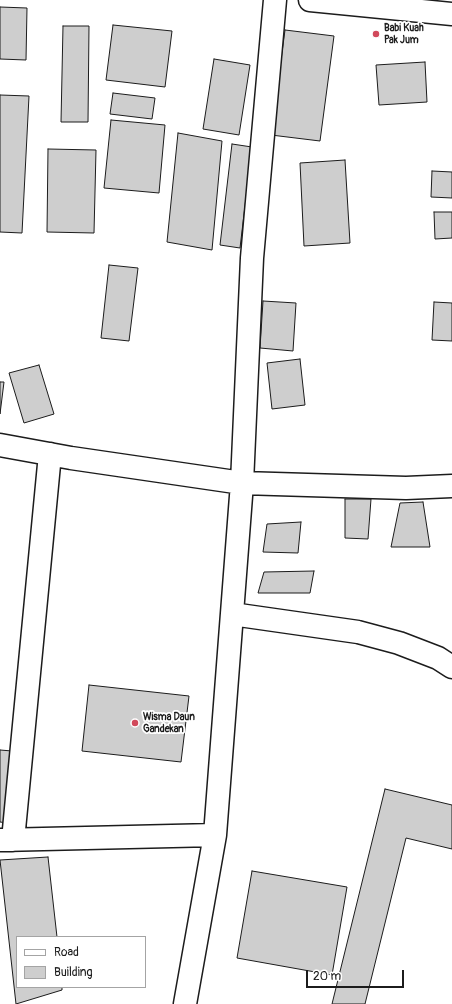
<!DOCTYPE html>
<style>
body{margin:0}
#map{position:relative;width:452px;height:1004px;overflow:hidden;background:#fff;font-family:Pangolin,sans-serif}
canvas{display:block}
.legend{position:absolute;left:16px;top:936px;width:130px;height:52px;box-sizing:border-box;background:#fff;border:1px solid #a4a4a4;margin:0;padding:5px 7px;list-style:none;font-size:12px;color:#1c1c1c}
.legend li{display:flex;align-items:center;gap:8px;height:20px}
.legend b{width:20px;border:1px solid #a4a4a4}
.scale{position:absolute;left:306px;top:970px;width:98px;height:18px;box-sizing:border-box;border:2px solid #1c1c1c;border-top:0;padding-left:5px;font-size:12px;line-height:14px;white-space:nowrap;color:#1c1c1c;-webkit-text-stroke:3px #fff;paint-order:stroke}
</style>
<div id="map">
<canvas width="452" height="1004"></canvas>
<ul class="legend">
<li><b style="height:5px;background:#fff"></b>Road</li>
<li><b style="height:11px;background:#cecece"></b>Building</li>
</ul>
<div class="scale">20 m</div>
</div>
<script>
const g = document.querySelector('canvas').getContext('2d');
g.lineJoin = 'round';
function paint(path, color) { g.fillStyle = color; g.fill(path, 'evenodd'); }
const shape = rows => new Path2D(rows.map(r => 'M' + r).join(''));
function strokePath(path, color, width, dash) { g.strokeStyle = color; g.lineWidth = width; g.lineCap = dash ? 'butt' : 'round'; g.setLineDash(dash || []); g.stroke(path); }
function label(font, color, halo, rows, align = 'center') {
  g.font = font + ' Pangolin,sans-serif'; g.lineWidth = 3.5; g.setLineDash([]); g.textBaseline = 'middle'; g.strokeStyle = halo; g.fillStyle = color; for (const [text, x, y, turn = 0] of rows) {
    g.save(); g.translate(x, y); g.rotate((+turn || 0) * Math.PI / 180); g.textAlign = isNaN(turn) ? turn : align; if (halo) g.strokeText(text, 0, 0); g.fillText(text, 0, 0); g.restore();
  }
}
const building = shape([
 [0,7,27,8,26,60,0,59,0,7],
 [113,25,172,31,165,87,106,80,113,25],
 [63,26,89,26,88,122,61,122,63,26],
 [285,30,334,36,320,141,271,135,285,30],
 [214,59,250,65,239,135,203,129,214,59],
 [425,62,427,102,379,105,376,65,425,62],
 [113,93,155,98,152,119,110,114,113,93],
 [0,95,29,96,22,233,0,232,0,95],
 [111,120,165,125,159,193,104,188,111,120],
 [178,133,222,141,212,250,167,242,178,133],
 [232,144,252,147,240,248,220,245,232,144],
 [48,149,96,150,94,233,47,232,48,149],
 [345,160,350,243,304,246,300,163,345,160],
 [432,171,452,172,452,198,431,197,432,171],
 [434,212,452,212,452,238,435,239,434,212],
 [109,265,138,268,129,341,101,338,109,265],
 [263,301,296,303,293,351,260,348,263,301],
 [434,302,452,303,452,341,432,340,434,302],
 [300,359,305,405,272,409,267,363,300,359],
 [39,365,54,414,24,423,9,373,39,365],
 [0,382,4,382,0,414,0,382],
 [345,499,371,499,368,539,345,538,345,499],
 [423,502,430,547,391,547,400,503,423,502],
 [301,522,298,553,263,552,267,524,301,522],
 [314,571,310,593,258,593,264,572,314,571],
 [89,685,189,696,181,762,82,751,89,685],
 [0,750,12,751,8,823,0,822,0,750],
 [385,789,452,805,452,849,406,838,365,1004,332,1004,385,789],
 [48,857,57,937,17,937,17,987,62,987,62,990,16,1004,0,860,48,857],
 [252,871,347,887,332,975,237,958,252,871]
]);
paint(building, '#cecece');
strokePath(building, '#1c1c1c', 1);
const minor = shape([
 [0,445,71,458,242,483,406,488,452,486],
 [232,614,358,632,399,643,438,658,452,667],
 [0,840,215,835,242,483,252,258,275,0],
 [13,840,50,454],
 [185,1004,215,835]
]);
const secondary = shape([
 [310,0,452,14]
]);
strokePath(minor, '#1c1c1c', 25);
strokePath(secondary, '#1c1c1c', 25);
strokePath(minor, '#fff', 22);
strokePath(secondary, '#fff', 22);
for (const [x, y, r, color] of [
 [376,34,4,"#d1495b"],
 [135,723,4,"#d1495b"]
]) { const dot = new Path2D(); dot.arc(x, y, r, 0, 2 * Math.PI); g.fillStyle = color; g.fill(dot); strokePath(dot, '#fff', 1.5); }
label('bold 10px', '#1c1c1c', '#fff', [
 ["Babi Kuah",384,28],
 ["Pak Jum",384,40],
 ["Wisma Daun",143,717],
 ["Gandekan",143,729]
], 'left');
</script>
